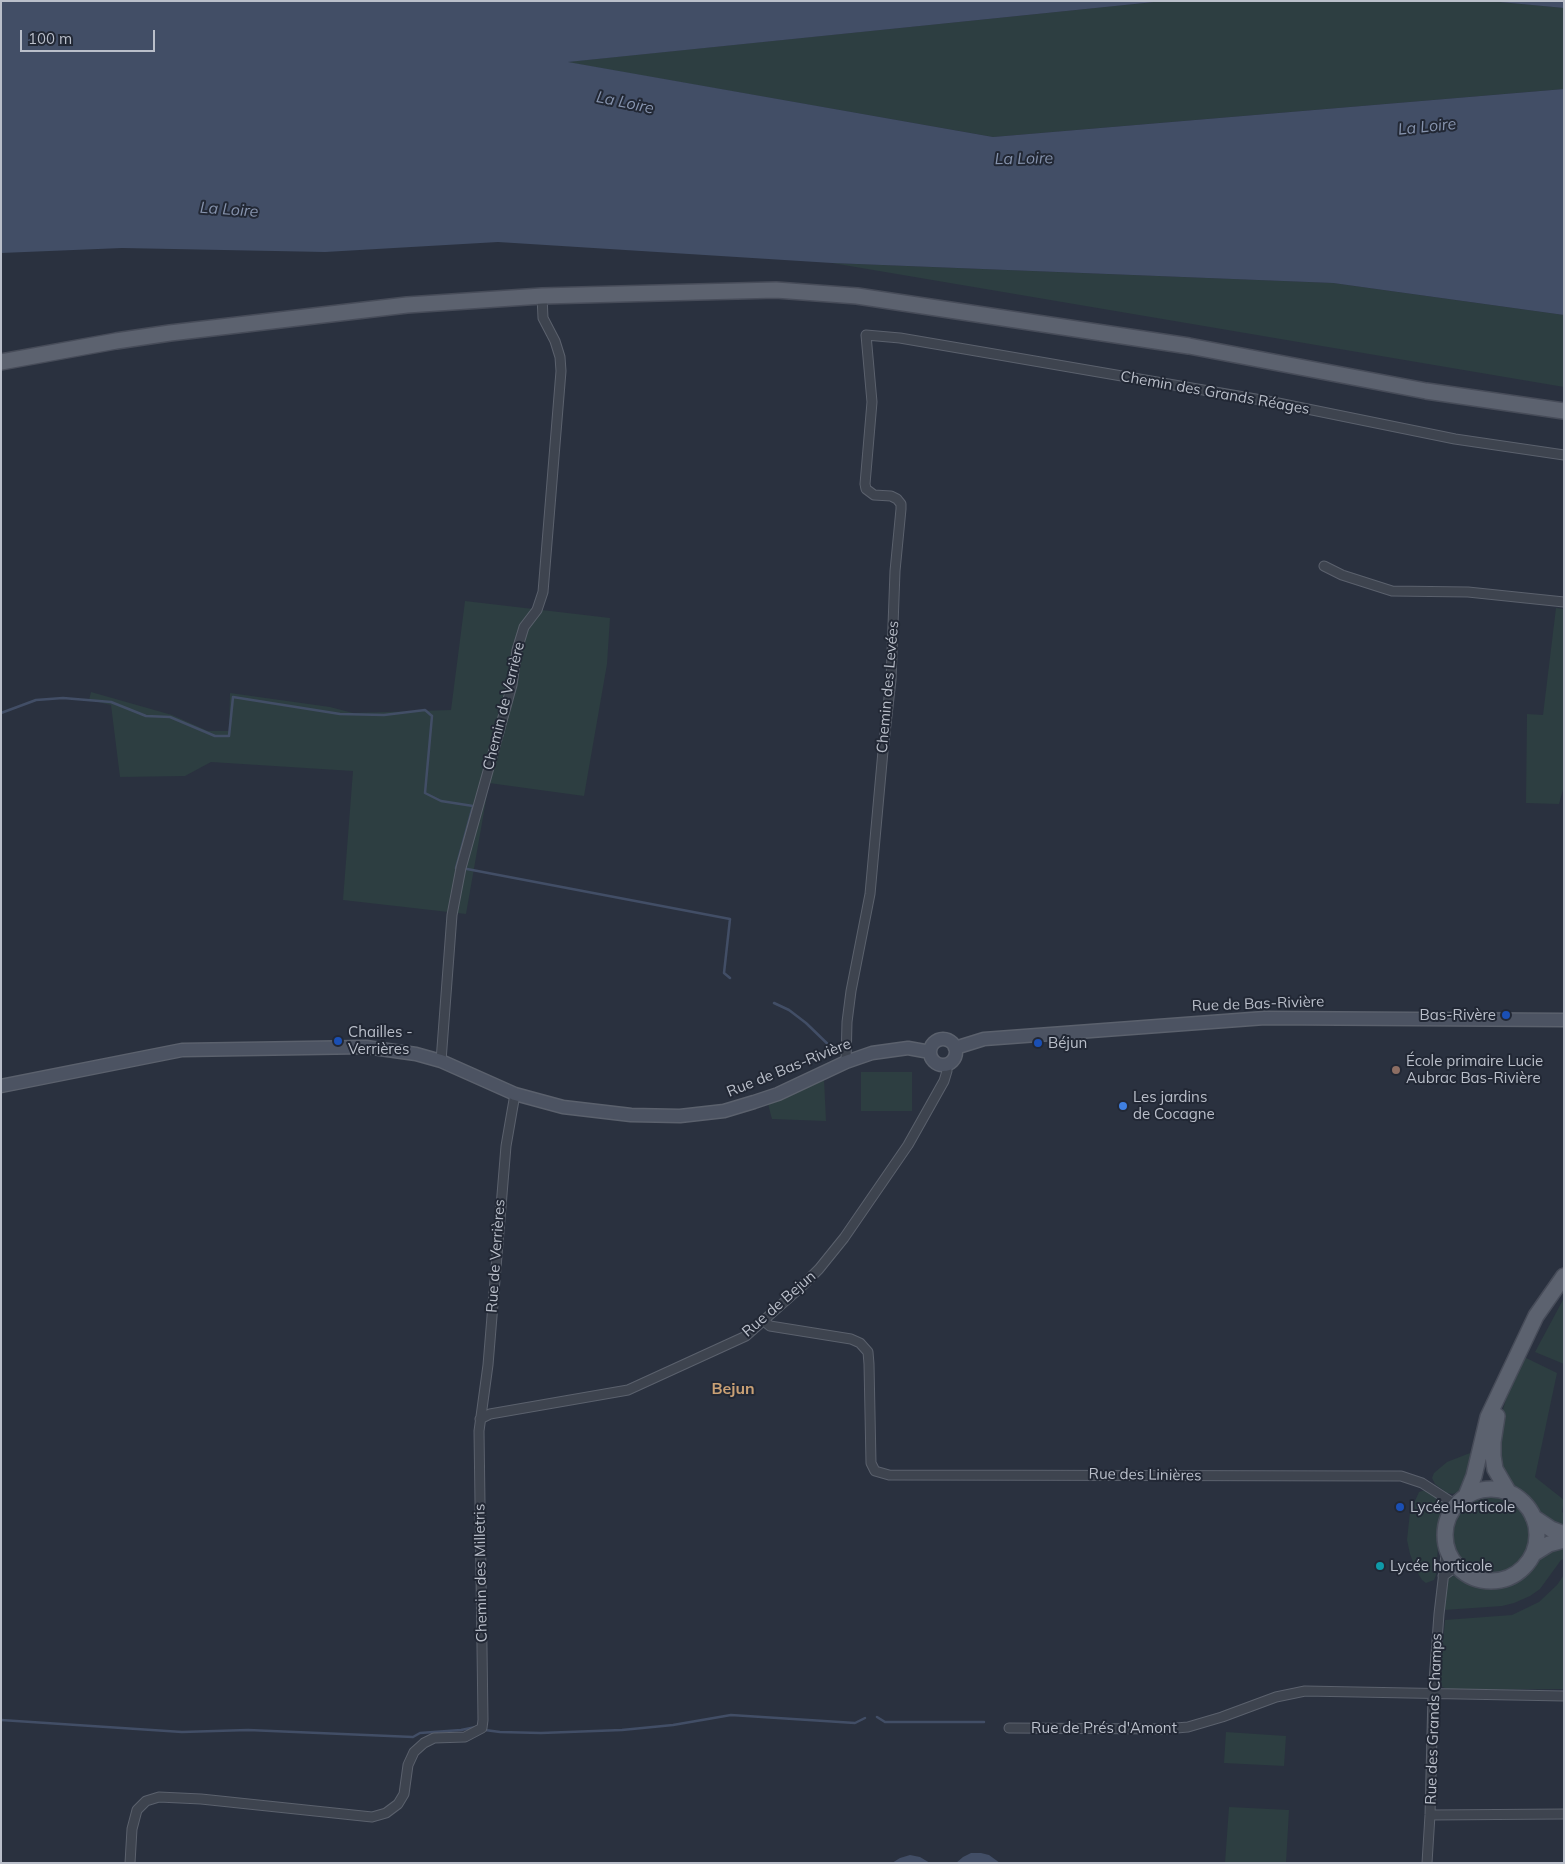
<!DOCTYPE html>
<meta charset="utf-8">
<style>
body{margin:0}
#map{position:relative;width:1565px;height:1864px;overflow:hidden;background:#2a313f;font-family:Mulish,sans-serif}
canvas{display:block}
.frame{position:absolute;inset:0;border:2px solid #babfca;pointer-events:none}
.scale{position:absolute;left:20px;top:30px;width:135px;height:22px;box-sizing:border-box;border:2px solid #babfca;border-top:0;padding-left:6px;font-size:15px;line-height:18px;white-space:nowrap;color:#babfca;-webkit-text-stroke:4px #222835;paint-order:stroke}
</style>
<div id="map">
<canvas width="1565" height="1864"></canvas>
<div class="frame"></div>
<div class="scale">100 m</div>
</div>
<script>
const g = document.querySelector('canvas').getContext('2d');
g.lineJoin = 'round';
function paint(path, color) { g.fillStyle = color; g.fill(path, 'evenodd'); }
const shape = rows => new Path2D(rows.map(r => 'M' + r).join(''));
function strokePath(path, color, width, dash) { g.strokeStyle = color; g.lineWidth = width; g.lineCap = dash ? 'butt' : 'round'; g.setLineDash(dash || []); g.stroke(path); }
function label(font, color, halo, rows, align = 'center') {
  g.font = font + ' Mulish,sans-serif'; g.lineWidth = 4; g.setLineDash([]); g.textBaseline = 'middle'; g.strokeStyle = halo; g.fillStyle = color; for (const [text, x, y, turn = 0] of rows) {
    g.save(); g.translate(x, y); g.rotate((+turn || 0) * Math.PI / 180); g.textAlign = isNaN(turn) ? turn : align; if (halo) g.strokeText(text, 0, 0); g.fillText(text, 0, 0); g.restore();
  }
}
paint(shape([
 [1164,1,1489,1,1564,8,1564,89,993,137,566,62],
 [832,263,1333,283,1564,315,1564,387],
 [465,601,610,618,607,664,584,796,489,783,466,914,343,900,353,771,211,762,185,776,120,777,111,705,89,700,91,692,172,715,208,731,229,731,230,693,330,707,353,713,451,710],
 [1556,608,1564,609,1564,786,1559,804,1526,803,1527,714,1543,715],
 [861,1072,912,1072,912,1111,861,1111],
 [824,1079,826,1121,772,1119,768,1104],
 [1564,1298,1564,1364,1535,1352],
 [1520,1355,1557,1373,1535,1477,1564,1500,1562,1512,1564,1513,1564,1528,1540,1517,1537,1507,1524,1492,1511,1487,1501,1473,1496,1449,1503,1409],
 [1470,1453,1475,1455,1460,1491,1453,1494,1447,1493,1435,1484,1432,1478,1434,1473,1447,1462],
 [1425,1490,1442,1500,1446,1506,1440,1517,1436,1575,1434,1580,1426,1583,1422,1580,1416,1570,1410,1554,1407,1540,1410,1512,1419,1492],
 '1453 1534a39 39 0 1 1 78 0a39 39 0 1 1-78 0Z',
 [1564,1544,1564,1559,1561,1560,1540,1589,1530,1596,1514,1603,1502,1606,1444,1610,1444,1588,1448,1579,1453,1576,1461,1577,1475,1583,1494,1586,1511,1581,1524,1573,1532,1565,1537,1556],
 [1564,1575,1564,1689,1451,1690,1442,1687,1440,1677,1445,1620,1512,1615,1539,1602,1557,1585],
 [1226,1732,1286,1736,1284,1766,1224,1763],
 [1229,1807,1289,1810,1286,1863,1225,1863]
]), '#2d3e41');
paint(shape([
 [1,1,1164,1,568,62,993,137,1564,89,1564,315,1333,283,832,263,498,242,325,252,122,248,1,253],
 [1489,1,1564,1,1564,8],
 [971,1853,981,1853,989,1855,1000,1863,956,1863,963,1857],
 [910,1855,920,1857,930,1863,892,1863,900,1858]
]), '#424e66');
strokePath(shape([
 [1,713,36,700,63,698,111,702,146,716,170,717,215,736,229,736,233,697,340,714,384,715,425,710,432,716,425,793,441,801,473,806,456,868],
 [467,869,730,919,724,973,730,978],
 [774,1003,789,1010,806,1023,837,1053],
 [877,1717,885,1722,984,1722],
 [1,1720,182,1732,248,1730,413,1737,420,1733,461,1730,476,1727],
 [485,1730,500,1732,541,1733,622,1730,673,1725,731,1715,855,1723,865,1718]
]), '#424e66', 2.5);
const street = shape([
 [1324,566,1342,575,1392,591,1468,592,1564,602],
 [441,1061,452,915,461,868,512,685,517,650,524,627,537,610,543,592,561,371,560,357,555,341,543,318,542,296],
 [846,1062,847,1022,851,991,870,894,883,751,891,680,895,571,901,509,901,504,897,499,891,496,874,495,866,489,865,484,872,402,866,335,900,338,988,353,1273,402,1455,439,1564,455],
 [764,1321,770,1326,851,1339,860,1343,868,1352,869,1364,871,1463,875,1471,889,1475,1401,1476,1422,1483,1456,1505],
 [480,1419,490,1414,628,1390,746,1336,800,1288,819,1269,844,1238,908,1145,944,1081,947,1071,946,1065],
 [1443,1576,1450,1571,1459,1567],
 [1009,1728,1165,1729,1188,1727,1222,1717,1276,1697,1305,1691,1564,1696],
 [1430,1815,1564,1814],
 [130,1863,132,1829,137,1810,146,1801,159,1797,201,1799,372,1817,386,1813,398,1804,404,1794,408,1765,414,1752,424,1743,434,1738,465,1737,482,1728,483,1720,479,1431,488,1365,506,1146,515,1094],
 [1427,1863,1430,1815,1433,1695,1439,1614,1447,1546]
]);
const secondary = shape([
 '930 1052a13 13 0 1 1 26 0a13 13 0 1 1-26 0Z',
 [955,1048,984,1039,1265,1018,1564,1020],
 [1,1086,182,1050,366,1047,416,1054,441,1061,515,1094,563,1107,631,1115,680,1116,724,1111,754,1102,778,1094,846,1062,872,1053,908,1048,930,1052]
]);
const primary = shape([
 [1,362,116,341,170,333,407,305,542,296,776,290,857,296,1189,346,1426,391,1564,411],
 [1497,1416,1493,1442,1493,1456,1495,1469,1509,1493],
 '1445 1535a46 46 0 1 1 92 0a46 46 0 1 1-92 0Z',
 [1466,1496,1474,1476,1488,1417,1536,1316,1564,1276],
 [1533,1517,1551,1529,1564,1534],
 [1533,1554,1549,1544,1564,1540]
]);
strokePath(street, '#5b616d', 11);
strokePath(secondary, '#5b616d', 15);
strokePath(primary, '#474c59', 18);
strokePath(street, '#3e444f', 9);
strokePath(secondary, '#4c5362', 12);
strokePath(primary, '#5c626f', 15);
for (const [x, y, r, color] of [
 [1506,1015,5,"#1a4fb4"],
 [338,1041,5,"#1a4fb4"],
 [1038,1043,5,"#1a4fb4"],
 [1396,1070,5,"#8d6e63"],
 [1123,1106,5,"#3f7fe0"],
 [1400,1507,5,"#1a4fb4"],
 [1380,1566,5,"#0f9aa8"]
]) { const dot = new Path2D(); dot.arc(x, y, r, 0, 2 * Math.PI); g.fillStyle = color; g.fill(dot); strokePath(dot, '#222835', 2); }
label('15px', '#babfca', '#222835', [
 ["Chemin des Grands Réages",1215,393,10],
 ["Chemin des Levées",888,687,-85],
 ["Chemin de Verrière",504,706,-76],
 ["Rue de Bas-Rivière",1258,1004,-2],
 ["Rue de Bas-Rivière",789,1068,-22],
 ["Rue de Verrières",496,1256,-86],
 ["Rue de Bejun",779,1304,-41],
 ["Rue des Linières",1145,1475,1],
 ["Chemin des Milletris",481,1573,-91],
 ["Rue des Grands Champs",1434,1719,-88],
 ["Rue de Prés d'Amont",1104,1728]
]);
label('15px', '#babfca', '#222835', [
 ["Bas-Rivère",1496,1015,"right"],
 ["Chailles -",348,1032],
 ["Verrières",348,1049],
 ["Béjun",1048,1043],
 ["École primaire Lucie",1406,1061],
 ["Aubrac Bas-Rivière",1406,1078],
 ["Les jardins",1133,1097],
 ["de Cocagne",1133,1114],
 ["Lycée Horticole",1410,1507],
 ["Lycée horticole",1390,1566]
], 'left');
label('italic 16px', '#8693ad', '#222835', [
 ["La Loire",625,103,12],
 ["La Loire",1427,127,-6],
 ["La Loire",1024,159,-1],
 ["La Loire",229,210,4]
]);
label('bold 16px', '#caa175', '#222835', [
 ["Bejun",733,1389]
]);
</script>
